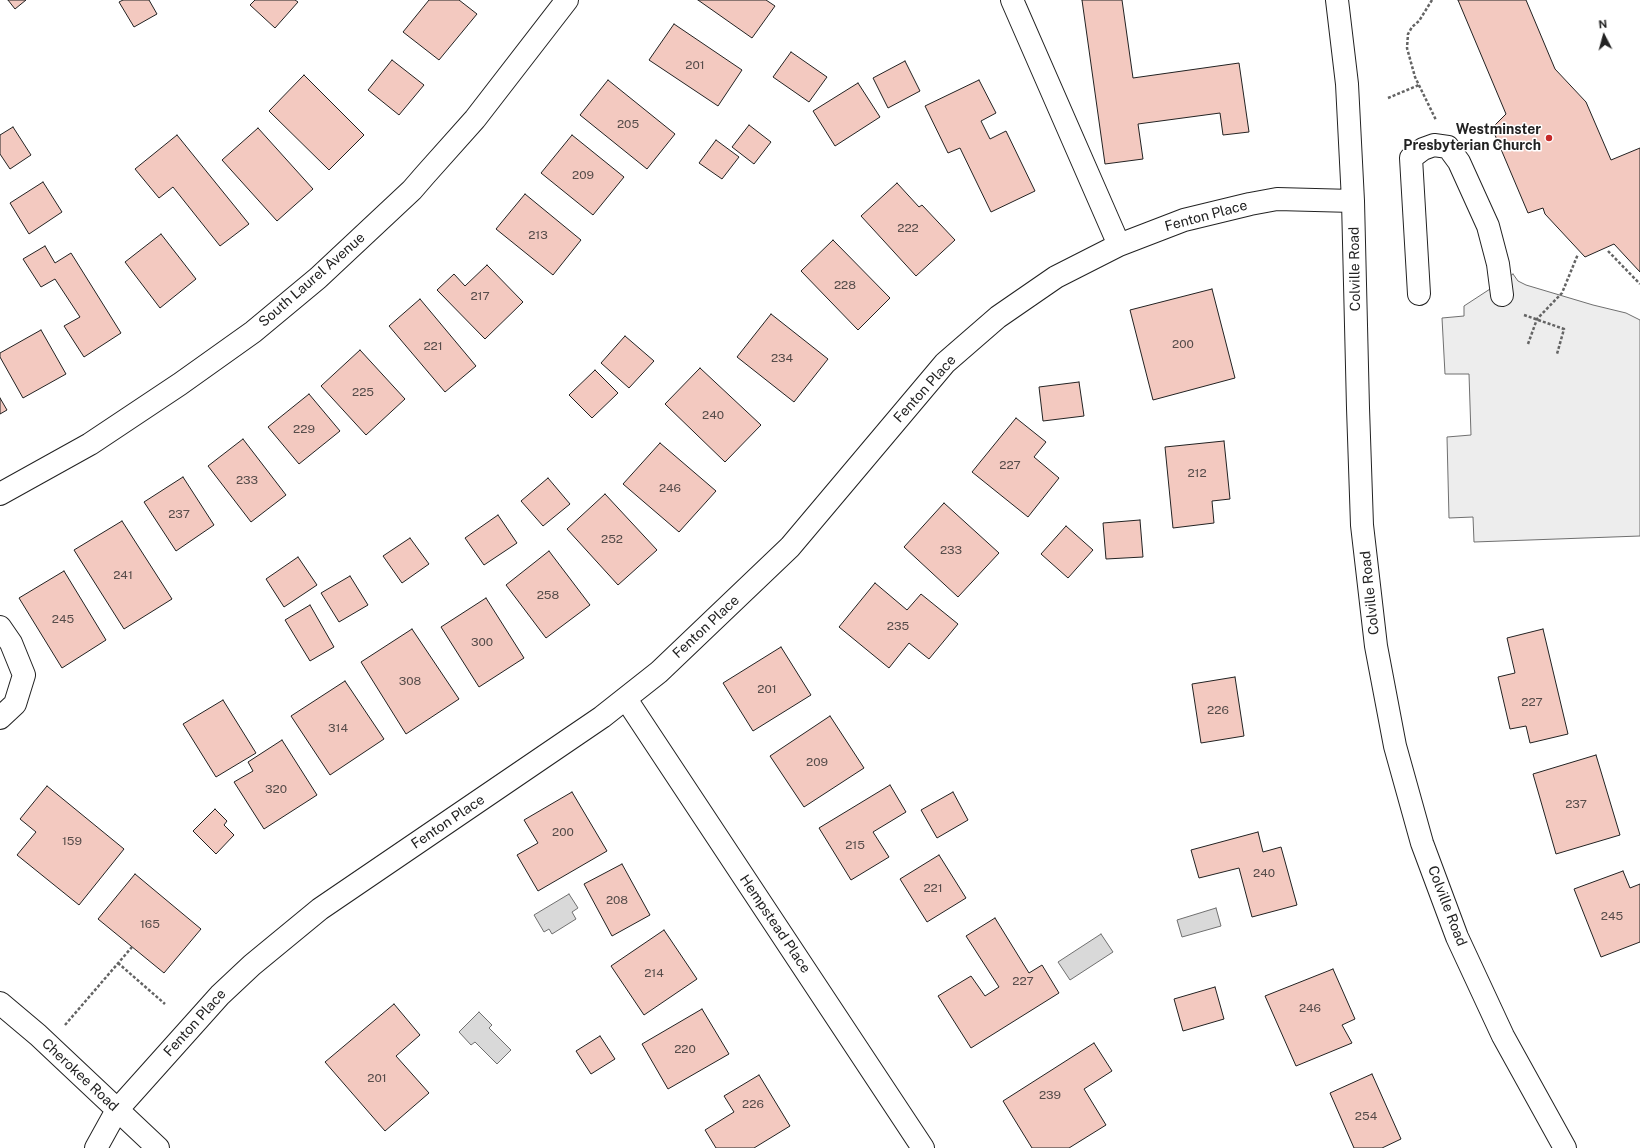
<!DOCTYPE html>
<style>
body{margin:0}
#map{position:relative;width:1640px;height:1148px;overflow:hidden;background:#fff;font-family:"Public Sans",sans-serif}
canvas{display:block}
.north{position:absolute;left:1584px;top:16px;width:40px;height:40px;-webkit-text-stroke:3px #fff;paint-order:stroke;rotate:354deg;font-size:11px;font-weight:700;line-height:16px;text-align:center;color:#222}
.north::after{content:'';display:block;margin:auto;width:14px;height:18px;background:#222;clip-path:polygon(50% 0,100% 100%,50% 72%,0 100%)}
</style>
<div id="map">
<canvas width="1640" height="1148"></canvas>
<div class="north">N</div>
</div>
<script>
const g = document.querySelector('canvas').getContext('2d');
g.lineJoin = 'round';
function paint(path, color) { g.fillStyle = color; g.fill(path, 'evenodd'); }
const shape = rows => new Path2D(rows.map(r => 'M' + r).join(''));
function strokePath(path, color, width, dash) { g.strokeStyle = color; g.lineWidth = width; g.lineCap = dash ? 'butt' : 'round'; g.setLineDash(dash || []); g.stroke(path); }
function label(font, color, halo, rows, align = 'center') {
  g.font = font + ' "Public Sans",sans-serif'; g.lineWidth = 3; g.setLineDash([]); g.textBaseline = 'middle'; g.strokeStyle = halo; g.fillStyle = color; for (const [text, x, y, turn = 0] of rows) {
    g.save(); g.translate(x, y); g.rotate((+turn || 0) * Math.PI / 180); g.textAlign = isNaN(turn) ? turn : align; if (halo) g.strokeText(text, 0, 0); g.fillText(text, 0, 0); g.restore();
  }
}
const parking = shape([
 [1513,274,1518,281,1526,285,1593,305,1626,313,1640,320,1640,536,1474,542,1473,517,1449,518,1447,437,1471,435,1469,374,1445,374,1442,318,1464,316,1464,306,1513,274]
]);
paint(parking, '#ededed');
strokePath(parking, '#6f6f6f', 1);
const water = shape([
 [569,894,578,908,572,912,576,919,552,934,549,929,544,932,534,915,569,894],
 [1216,908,1221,926,1182,937,1177,920,1216,908],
 [1101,934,1113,952,1070,980,1058,962,1101,934],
 [479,1012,492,1025,489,1028,511,1050,497,1064,475,1042,471,1045,459,1032,479,1012]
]);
paint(water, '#d9d9d9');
strokePath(water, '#6f6f6f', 1);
const building = shape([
 [8,0,26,0,15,9,8,0],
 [123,0,149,0,157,14,134,27,119,2,123,0],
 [255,0,295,0,298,2,275,28,250,5,255,0],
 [429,0,459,0,477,14,439,60,403,32,429,0],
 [698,0,766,0,775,6,752,38,698,0],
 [1082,0,1122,0,1133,78,1239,63,1249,132,1223,135,1220,113,1138,124,1143,159,1105,164,1082,0],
 [1458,0,1526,0,1555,69,1586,102,1611,160,1640,148,1640,272,1614,244,1585,257,1545,214,1543,208,1528,213,1492,128,1506,114,1458,0],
 [674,24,742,70,718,106,649,60,674,24],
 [791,52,827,77,809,102,773,77,791,52],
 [392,60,424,85,399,115,368,90,392,60],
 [905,61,920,91,888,108,873,78,905,61],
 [304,75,364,135,329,170,269,111,304,75],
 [608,80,675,134,647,169,580,115,608,80],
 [979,80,996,113,981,121,990,139,1006,131,1035,191,991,212,960,148,948,153,925,106,979,80],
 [858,83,880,117,835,146,813,111,858,83],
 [749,125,771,142,754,164,732,147,749,125],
 [13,127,31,155,10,169,0,154,0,135,13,127],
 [258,128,313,189,277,221,222,160,258,128],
 [177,135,249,224,220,246,173,187,159,198,135,169,177,135],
 [572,135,624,177,593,215,541,173,572,135],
 [716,140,739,157,722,179,699,163,716,140],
 [43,182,62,212,29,234,10,203,43,182],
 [897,183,919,207,922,205,955,240,916,276,861,216,897,183],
 [525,194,581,240,553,275,496,229,525,194],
 [161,234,196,279,160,308,125,262,161,234],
 [833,240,890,298,858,330,801,271,833,240],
 [45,246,55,263,71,253,121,333,84,357,64,326,80,317,55,279,41,287,23,259,45,246],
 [487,265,523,302,485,339,437,290,454,274,465,286,487,265],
 [1212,289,1235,378,1153,400,1130,310,1212,289],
 [420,299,476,366,445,392,389,326,420,299],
 [771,314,828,359,794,402,737,357,771,314],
 [41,330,66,374,23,398,0,357,0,353,41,330],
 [625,336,654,361,629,388,601,363,625,336],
 [360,350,405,399,366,435,321,386,360,350],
 [700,368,761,425,725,462,665,404,700,368],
 [595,370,618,393,592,418,569,395,595,370],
 [1079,382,1084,416,1043,421,1039,387,1079,382],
 [309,394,340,431,299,464,268,427,309,394],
 [0,398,7,410,0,414,0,398],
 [1016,418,1046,442,1034,457,1059,478,1028,517,972,472,1016,418],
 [243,439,286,495,251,522,208,466,243,439],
 [1224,441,1230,499,1212,501,1214,523,1173,528,1165,447,1224,441],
 [660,443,716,491,679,532,623,484,660,443],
 [183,477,214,525,176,551,144,502,183,477],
 [548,478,570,504,543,526,521,501,548,478],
 [605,494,657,550,618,585,567,529,605,494],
 [944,503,999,553,958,597,904,547,944,503],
 [498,515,517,543,484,565,465,538,498,515],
 [1140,520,1143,557,1106,559,1103,523,1140,520],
 [122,521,172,599,124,629,74,550,122,521],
 [1066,526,1093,550,1068,578,1041,554,1066,526],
 [410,538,429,564,402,583,383,556,410,538],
 [549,551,590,605,546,638,506,585,549,551],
 [298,557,317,585,284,607,266,579,298,557],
 [64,571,106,640,62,668,19,598,64,571],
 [350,576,368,605,339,622,321,593,350,576],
 [875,583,907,610,921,594,958,624,929,659,909,643,889,668,839,627,875,583],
 [486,598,524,658,479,687,441,627,486,598],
 [310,605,334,647,310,661,285,620,310,605],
 [412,629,459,699,406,734,361,662,412,629],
 [1543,629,1568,734,1530,743,1526,726,1510,729,1498,677,1515,673,1507,638,1543,629],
 [781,647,811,695,753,731,723,683,781,647],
 [1235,677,1244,736,1201,743,1192,684,1235,677],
 [345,681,384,739,330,775,291,716,345,681],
 [223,700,256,753,216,777,183,724,223,700],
 [830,716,864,768,804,807,770,756,830,716],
 [282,740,317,795,264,829,234,782,253,771,248,762,282,740],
 [1596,755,1620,835,1556,854,1533,774,1596,755],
 [890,785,906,812,873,832,889,857,851,880,819,828,890,785],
 [47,786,124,849,79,905,17,855,36,832,20,819,47,786],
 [572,792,607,851,538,891,517,855,538,843,524,820,572,792],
 [953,792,968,820,937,838,921,810,953,792],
 [215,809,227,821,224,825,234,835,216,854,193,831,215,809],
 [1258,832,1263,852,1281,847,1297,905,1252,917,1239,868,1199,878,1191,850,1258,832],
 [939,855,966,898,927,922,900,879,939,855],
 [622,864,650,915,612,936,584,884,622,864],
 [1623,871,1630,888,1640,884,1640,942,1601,957,1574,889,1623,871],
 [135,874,201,929,164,973,98,919,135,874],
 [995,918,1029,973,1042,965,1059,993,971,1048,938,996,971,976,985,996,999,987,966,936,995,918],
 [664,930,697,979,644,1015,611,966,664,930],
 [1333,969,1355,1019,1342,1025,1352,1043,1296,1066,1265,996,1333,969],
 [1215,987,1224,1019,1183,1031,1174,999,1215,987],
 [394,1004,420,1035,396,1056,429,1093,385,1131,325,1062,394,1004],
 [702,1009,729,1054,668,1089,642,1044,702,1009],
 [600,1036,615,1059,591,1074,576,1051,600,1036],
 [1094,1043,1112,1071,1084,1089,1106,1125,1069,1148,1032,1148,1003,1101,1094,1043],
 [1372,1074,1401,1139,1382,1148,1354,1148,1330,1093,1372,1074],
 [759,1075,790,1126,754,1148,716,1148,705,1130,734,1112,724,1096,759,1075]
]);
paint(building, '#f3c9c0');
strokePath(building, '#222', 1);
const minor = shape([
 [1012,0,1119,245],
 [1337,0,1347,84,1353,201,1358,408,1362,525,1376,646,1395,746,1422,843,1457,937,1503,1036,1565,1148],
 [1419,294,1411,158,1423,149,1434,145,1448,147,1459,162,1488,226,1498,264,1502,295],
 [0,494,90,444,180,384,253,332,318,278,412,190,425,175,475,119,567,0],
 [0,627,11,643,24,675,15,704,0,718],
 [626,699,923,1148],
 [0,1003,38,1035,158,1148],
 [96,1148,117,1110,220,995,252,965,320,909,602,717,659,672,790,547,945,363,998,317,1056,277,1119,245,1184,220,1250,204,1277,199,1353,201]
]);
strokePath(minor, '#222', 24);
strokePath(shape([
 [1432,0,1419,21,1412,27,1408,34,1407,48,1415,77,1436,120],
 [1388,98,1419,85],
 [1608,251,1640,284],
 [1524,315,1564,329,1557,354],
 [1528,344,1537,319,1562,293,1578,254],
 [118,963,165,1004],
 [65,1025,132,947]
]), '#646464', 2.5, [3, 2]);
strokePath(minor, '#fff', 22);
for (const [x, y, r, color] of [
 [1549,138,4,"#c62828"]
]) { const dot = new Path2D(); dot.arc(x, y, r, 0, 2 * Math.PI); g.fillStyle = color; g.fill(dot); strokePath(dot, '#fff', 1.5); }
label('12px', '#564c4a', null, [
 ["201",695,65],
 ["205",628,124],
 ["209",583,175],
 ["222",908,228],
 ["213",538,235],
 ["228",845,285],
 ["217",480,296],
 ["200",1183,344],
 ["221",433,346],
 ["234",782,358],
 ["225",363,392],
 ["240",713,415],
 ["229",304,429],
 ["227",1010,465],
 ["212",1197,473],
 ["233",247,480],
 ["246",670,488],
 ["237",179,514],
 ["252",612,539],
 ["233",951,550],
 ["241",123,575],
 ["258",548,595],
 ["245",63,619],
 ["235",898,626],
 ["300",482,642],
 ["308",410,681],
 ["201",767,689],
 ["227",1532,702],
 ["226",1218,710],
 ["314",338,728],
 ["209",817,762],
 ["320",276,789],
 ["237",1576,804],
 ["200",563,832],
 ["159",72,841],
 ["215",855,845],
 ["240",1264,873],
 ["221",933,888],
 ["208",617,900],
 ["245",1612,916],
 ["165",150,924],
 ["214",654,973],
 ["227",1023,981],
 ["246",1310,1008],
 ["220",685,1049],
 ["201",377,1078],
 ["239",1050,1095],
 ["226",753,1104],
 ["254",1366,1116]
]);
label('bold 14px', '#222', '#fff', [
 ["Westminster",1541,130],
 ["Presbyterian Church",1541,146]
], 'right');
label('14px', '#222', '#fff', [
 ["Fenton Place",1206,216,-15],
 ["Colville Road",1355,269,-91],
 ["South Laurel Avenue",312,280,-41],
 ["Fenton Place",925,389,-48],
 ["Colville Road",1370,593,-96],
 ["Fenton Place",706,627,-43],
 ["Fenton Place",448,822,-34],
 ["Colville Road",1447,906,69],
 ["Hempstead Place",775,924,56],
 ["Fenton Place",195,1023,-48],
 ["Cherokee Road",80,1075,43]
]);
</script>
